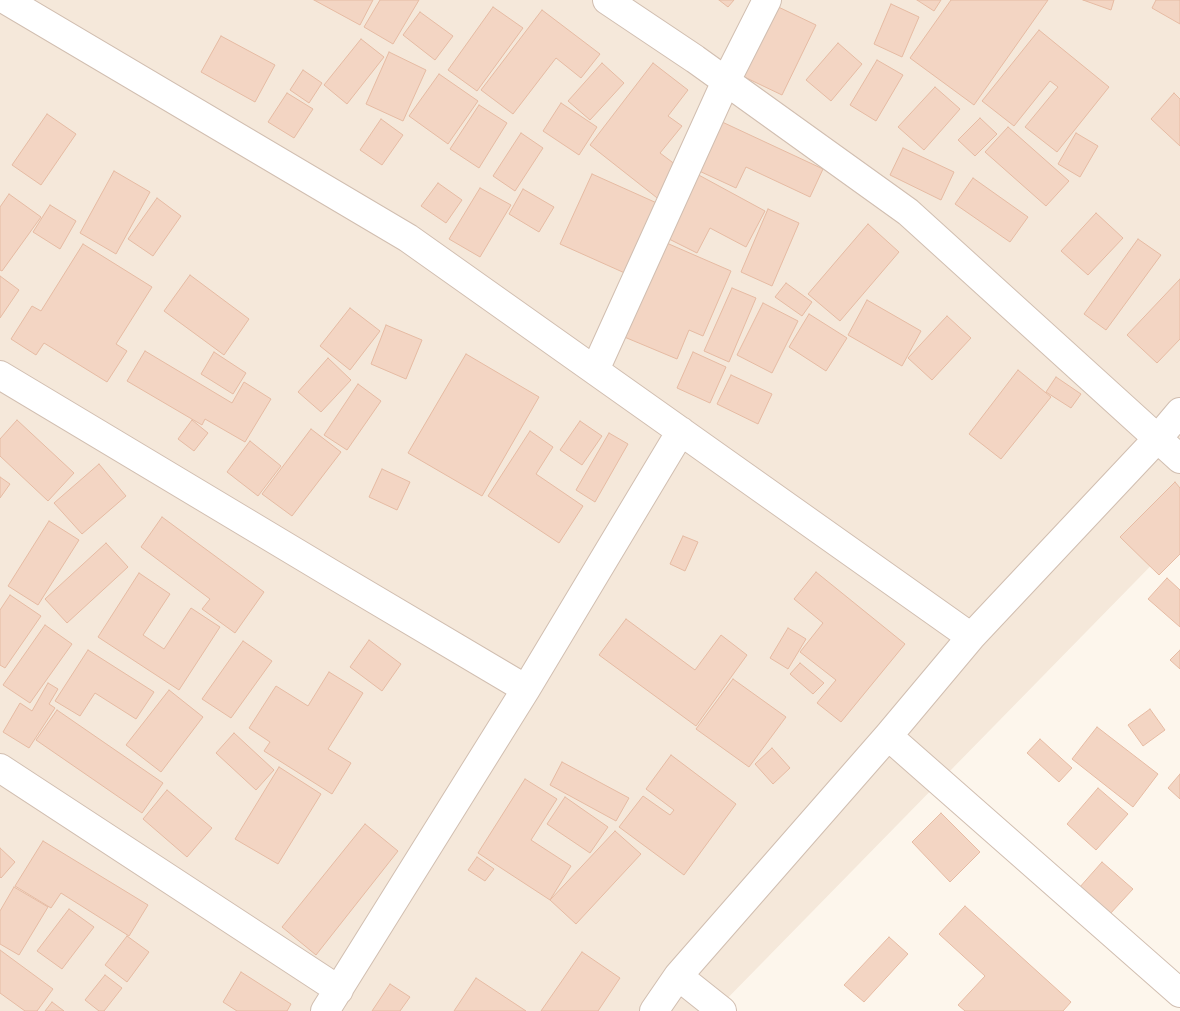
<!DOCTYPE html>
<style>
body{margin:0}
canvas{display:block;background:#fdf6ec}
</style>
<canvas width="1180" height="1011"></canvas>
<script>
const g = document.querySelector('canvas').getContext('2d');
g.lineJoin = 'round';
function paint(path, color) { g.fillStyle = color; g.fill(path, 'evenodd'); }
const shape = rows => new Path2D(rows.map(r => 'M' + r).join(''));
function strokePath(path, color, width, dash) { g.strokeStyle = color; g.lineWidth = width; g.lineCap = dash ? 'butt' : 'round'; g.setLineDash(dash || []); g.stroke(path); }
paint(shape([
 [0,0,1180,0,1180,536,715,1011,0,1011]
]), '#f5e8da');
const building = shape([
 [314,0,373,0,360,25,314,0],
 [380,0,419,0,393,44,364,27,380,0],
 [719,0,734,0,728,7,719,0],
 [917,0,941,0,934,11,917,0],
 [951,0,1048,0,974,105,910,58,951,0],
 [1083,0,1114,0,1111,10,1083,0],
 [1156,0,1180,0,1180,24,1152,8,1156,0],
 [770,3,816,25,782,95,736,73,770,3],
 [891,4,919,17,902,57,874,44,891,4],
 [493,7,523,28,477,91,448,70,493,7],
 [542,10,600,54,581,78,556,58,513,114,481,90,542,10],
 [420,12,453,36,435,60,403,35,420,12],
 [1039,30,1109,87,1057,152,1025,127,1058,87,1050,81,1014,126,982,101,1039,30],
 [221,36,275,65,255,102,201,72,221,36],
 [361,39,384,57,347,104,324,85,361,39],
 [838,43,862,64,831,101,806,80,838,43],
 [389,52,426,70,403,121,366,104,389,52],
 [877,60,903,75,876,121,850,105,877,60],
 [602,63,624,83,590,120,568,101,602,63],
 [653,63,688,90,668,116,682,126,660,153,684,171,661,201,590,145,653,63],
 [303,70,322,83,309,103,290,90,303,70],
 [439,74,478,101,448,144,409,116,439,74],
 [935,87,960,109,924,150,898,127,935,87],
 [287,93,313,109,294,138,268,122,287,93],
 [1174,93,1180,99,1180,146,1151,119,1174,93],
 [561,103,597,127,579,155,543,131,561,103],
 [479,105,507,123,479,168,450,149,479,105],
 [47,114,76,134,41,185,12,165,47,114],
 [980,118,997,134,975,156,958,140,980,118],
 [381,119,403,135,382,165,360,150,381,119],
 [720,121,823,169,810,197,746,167,736,188,697,170,720,121],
 [1008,127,1069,181,1046,206,985,152,1008,127],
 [521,133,543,148,515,191,493,176,521,133],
 [1076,133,1098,146,1080,177,1058,164,1076,133],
 [903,148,954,172,941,200,890,175,903,148],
 [114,171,150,192,116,254,80,233,114,171],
 [695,173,765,211,746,247,710,228,697,253,661,235,695,173],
 [592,174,659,204,627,274,560,244,592,174],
 [973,178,1028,217,1010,242,955,204,973,178],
 [438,183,462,200,446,223,421,206,438,183],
 [480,188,511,205,480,257,449,239,480,188],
 [523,189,554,207,539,232,509,214,523,189],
 [9,194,41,217,2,271,0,270,0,207,9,194],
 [157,198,181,216,153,256,128,239,157,198],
 [50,205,76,221,60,249,33,232,50,205],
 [768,209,799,223,772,286,741,272,768,209],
 [1096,213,1123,238,1088,275,1061,251,1096,213],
 [868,224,899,252,840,321,808,294,868,224],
 [1138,239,1161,255,1106,330,1084,314,1138,239],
 [662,241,731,271,703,336,689,330,677,359,622,336,662,241],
 [83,244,152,287,116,344,127,351,107,382,44,343,36,355,11,339,32,306,41,311,83,244],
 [190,275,249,319,224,355,164,311,190,275],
 [0,276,19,290,0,318,0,276],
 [1180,279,1180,339,1157,363,1127,335,1180,279],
 [786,283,812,302,802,316,775,297,786,283],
 [732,288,756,298,729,362,704,351,732,288],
 [867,300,921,331,902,366,848,335,867,300],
 [763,303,798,321,772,373,737,355,763,303],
 [350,308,380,331,350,370,320,346,350,308],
 [809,314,847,338,826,371,789,347,809,314],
 [947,316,971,338,932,380,908,358,947,316],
 [386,325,422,340,406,379,371,364,386,325],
 [145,351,232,403,244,382,271,399,245,442,205,419,202,425,127,381,145,351],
 [214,352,246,373,233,394,201,374,214,352],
 [693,352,726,367,710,403,677,388,693,352],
 [466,354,539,397,482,496,408,453,466,354],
 [328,358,351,380,321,412,298,392,328,358],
 [1018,370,1051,397,1001,459,969,434,1018,370],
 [731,375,772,394,758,424,717,404,731,375],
 [1056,377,1081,394,1071,408,1046,392,1056,377],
 [358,384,381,401,347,450,324,435,358,384],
 [17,420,74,473,48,501,0,456,0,439,17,420],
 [192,420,208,433,194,451,178,439,192,420],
 [580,421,602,436,582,465,560,450,580,421],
 [311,429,341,452,292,516,262,494,311,429],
 [530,431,553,447,536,474,583,506,559,543,488,496,530,431],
 [609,433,628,444,595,502,576,490,609,433],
 [250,441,281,466,258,496,227,472,250,441],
 [99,464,126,496,82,534,54,503,99,464],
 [382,469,410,482,397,510,369,497,382,469],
 [0,477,10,484,0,498,0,477],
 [1175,482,1180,488,1180,554,1159,575,1120,537,1175,482],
 [162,517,264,592,235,633,202,609,210,599,141,547,162,517],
 [49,521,79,540,38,605,8,586,49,521],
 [683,536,698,542,685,571,670,564,683,536],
 [106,543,128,567,67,623,45,599,106,543],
 [816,572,905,644,841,722,817,703,836,680,800,652,823,623,794,599,816,572],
 [139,573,170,594,143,635,164,649,191,608,220,627,179,690,98,637,139,573],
 [1167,578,1180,590,1180,627,1148,599,1167,578],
 [10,595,41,616,5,668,0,665,0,610,10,595],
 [626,619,695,670,721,635,747,655,696,726,599,655,626,619],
 [45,625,72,644,30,703,3,685,45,625],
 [788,628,806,639,788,669,770,658,788,628],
 [369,640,401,664,382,691,350,667,369,640],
 [243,641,272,661,231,718,202,699,243,641],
 [88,650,154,692,136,719,95,693,80,716,55,701,88,650],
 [1180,650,1180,669,1170,660,1180,650],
 [800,663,824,683,813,694,790,674,800,663],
 [329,672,363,693,328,749,351,763,332,794,264,751,270,742,249,728,276,686,308,706,329,672],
 [733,679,786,717,749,767,696,729,733,679],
 [48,683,58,689,49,704,55,708,29,748,3,732,20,703,32,711,48,683],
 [169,690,203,717,161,772,126,745,169,690],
 [1150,709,1165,730,1143,746,1128,725,1150,709],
 [57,710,163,783,142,813,36,740,57,710],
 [1097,727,1158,774,1133,807,1072,759,1097,727],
 [234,733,274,770,256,790,216,753,234,733],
 [1040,739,1072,768,1059,782,1027,753,1040,739],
 [772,748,790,768,773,784,755,764,772,748],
 [671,755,736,804,684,875,619,827,643,796,670,815,674,810,646,789,671,755],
 [562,762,629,798,616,821,550,785,562,762],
 [279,767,321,794,278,864,235,839,279,767],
 [1180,774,1180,799,1168,788,1180,774],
 [525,779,557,799,531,840,571,866,550,900,478,853,525,779],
 [1098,788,1128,814,1096,850,1067,824,1098,788],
 [167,790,212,828,187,857,143,819,167,790],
 [565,797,608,827,590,853,547,824,565,797],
 [941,813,980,852,950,882,912,842,941,813],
 [365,824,398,851,316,955,282,927,365,824],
 [615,831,641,854,576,924,550,900,615,831],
 [43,841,148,905,129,936,61,893,51,908,15,886,43,841],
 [0,848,15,862,1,878,0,877,0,848],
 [477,857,494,869,485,881,468,870,477,857],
 [1102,862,1133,889,1109,915,1079,888,1102,862],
 [14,887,48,907,19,955,0,944,0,911,14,887],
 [965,906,1071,1002,1063,1011,965,1011,958,1005,985,976,939,934,965,906],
 [69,909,94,927,62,969,37,951,69,909],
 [127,936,149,952,127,982,105,965,127,936],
 [889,937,908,954,864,1002,844,985,889,937],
 [0,950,53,989,37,1011,25,1011,0,993,0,950],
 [582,952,620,978,598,1011,541,1011,582,952],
 [241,972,291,1004,287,1011,237,1011,223,1002,241,972],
 [105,975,122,988,104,1011,99,1011,85,1000,105,975],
 [476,978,526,1011,454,1011,476,978],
 [390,984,410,997,400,1011,372,1011,390,984],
 [52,1002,64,1011,45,1011,52,1002]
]);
paint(building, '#f3d5c3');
strokePath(building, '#e6bba3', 1);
const minor = shape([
 [6,0,408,238,971,637],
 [607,0,695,59,908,212,1180,459],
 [595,370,726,81,767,0],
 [0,375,332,574,526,689],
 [888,736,1180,993],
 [0,768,339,990],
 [678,976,722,1011],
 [325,1011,526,689,681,431],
 [654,1011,678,976,888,736,971,637,1158,438,1180,412]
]);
strokePath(minor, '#d1beb0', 30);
strokePath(minor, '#fff', 28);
</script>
